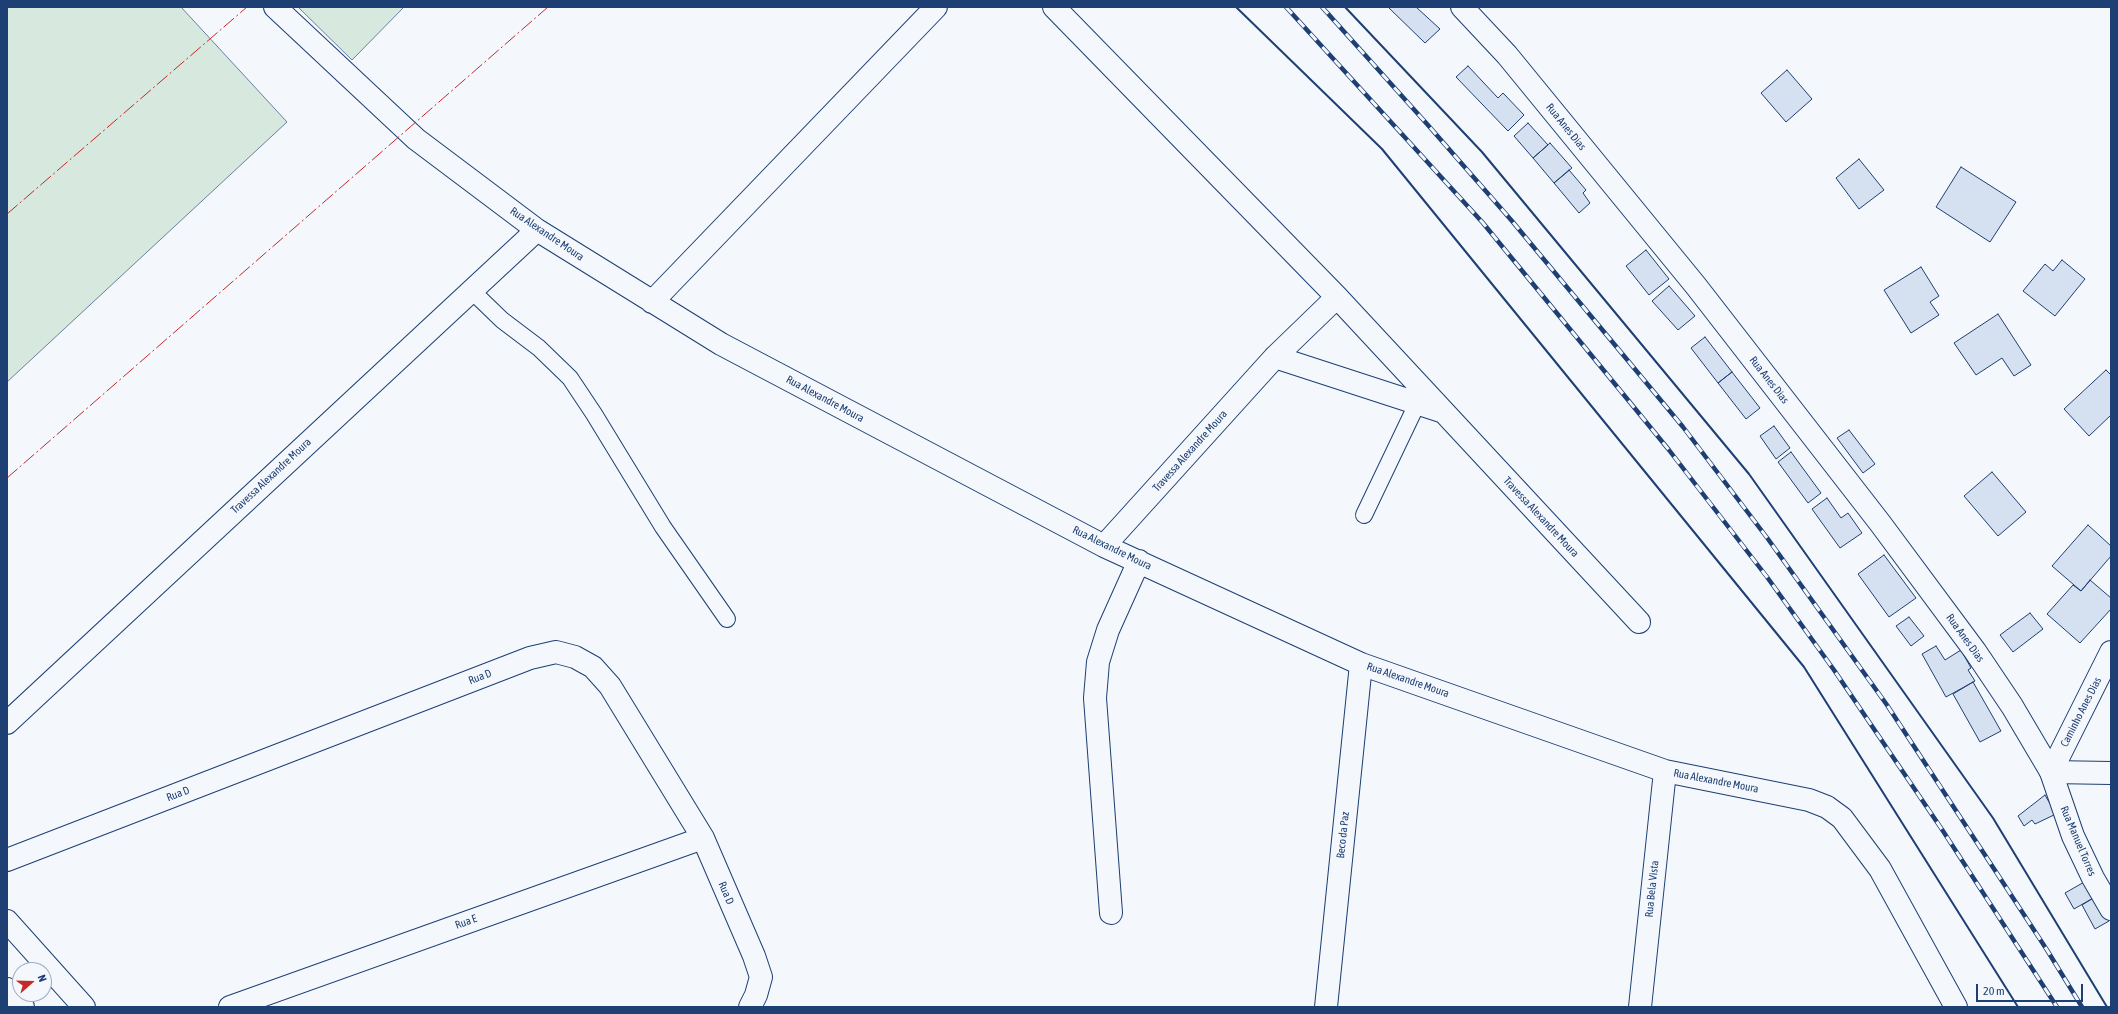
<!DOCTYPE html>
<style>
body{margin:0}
#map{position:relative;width:2118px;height:1014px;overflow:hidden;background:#f4f7fb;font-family:"Asap Condensed",sans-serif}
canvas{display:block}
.frame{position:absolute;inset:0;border:8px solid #1d3f73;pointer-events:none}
.north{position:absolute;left:12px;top:962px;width:40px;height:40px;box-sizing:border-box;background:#f4f7fb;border:1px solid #9eadc5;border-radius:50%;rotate:70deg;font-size:11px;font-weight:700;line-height:16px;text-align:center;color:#1d3f73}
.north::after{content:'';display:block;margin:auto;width:14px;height:18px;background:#c62828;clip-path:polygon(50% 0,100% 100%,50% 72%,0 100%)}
.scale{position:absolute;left:1976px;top:984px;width:107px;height:18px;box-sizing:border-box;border:2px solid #1d3f73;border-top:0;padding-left:5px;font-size:12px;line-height:14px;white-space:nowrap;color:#1d3f73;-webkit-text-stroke:3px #f4f7fb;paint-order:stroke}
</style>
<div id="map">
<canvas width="2118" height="1014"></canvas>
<div class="frame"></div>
<div class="north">N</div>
<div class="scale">20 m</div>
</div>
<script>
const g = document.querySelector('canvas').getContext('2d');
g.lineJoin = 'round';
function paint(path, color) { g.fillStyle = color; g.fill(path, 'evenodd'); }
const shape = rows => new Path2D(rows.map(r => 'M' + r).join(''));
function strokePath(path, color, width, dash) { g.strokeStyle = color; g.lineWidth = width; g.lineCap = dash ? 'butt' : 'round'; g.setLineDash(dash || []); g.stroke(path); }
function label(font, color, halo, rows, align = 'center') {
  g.font = font + ' "Asap Condensed",sans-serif'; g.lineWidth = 3; g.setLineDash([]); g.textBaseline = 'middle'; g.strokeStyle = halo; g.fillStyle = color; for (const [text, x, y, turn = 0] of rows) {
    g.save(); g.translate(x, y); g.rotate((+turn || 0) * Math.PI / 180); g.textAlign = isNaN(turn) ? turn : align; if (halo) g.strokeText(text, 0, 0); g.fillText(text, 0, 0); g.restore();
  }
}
const green = shape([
 [7,7,181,7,287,122,7,382,7,7],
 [298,7,404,7,352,60,298,7]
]);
paint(green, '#d7e8df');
strokePath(green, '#687fa3', 1);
const building = shape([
 [1388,7,1416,7,1440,29,1425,43,1388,7],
 [1468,66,1498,98,1503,93,1524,115,1508,131,1456,77,1468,66],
 [1787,70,1812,99,1786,122,1761,93,1787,70],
 [1528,123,1548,145,1533,158,1514,136,1528,123],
 [1550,143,1572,168,1554,183,1533,158,1550,143],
 [1859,159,1884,190,1859,209,1836,178,1859,159],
 [1961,167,2016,202,1990,242,1936,207,1961,167],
 [1569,170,1586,190,1583,193,1590,203,1579,213,1554,183,1569,170],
 [1646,250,1669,279,1649,295,1626,266,1646,250],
 [2062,260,2085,279,2055,316,2023,291,2045,264,2053,271,2062,260],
 [1921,267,1939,296,1930,302,1939,315,1911,333,1884,290,1921,267],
 [1669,286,1695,316,1678,330,1652,301,1669,286],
 [1998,314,2031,365,2014,376,2002,358,1976,375,1954,343,1998,314],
 [1705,337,1732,372,1718,383,1691,348,1705,337],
 [2106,370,2111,375,2111,415,2089,436,2064,409,2106,370],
 [1732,372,1760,408,1746,419,1718,383,1732,372],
 [1774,426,1790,448,1776,459,1760,436,1774,426],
 [1849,430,1875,464,1863,473,1837,438,1849,430],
 [1791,452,1821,493,1808,503,1778,462,1791,452],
 [1992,472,2026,512,1998,536,1964,496,1992,472],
 [1827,498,1841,518,1848,513,1862,533,1840,548,1812,509,1827,498],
 [2088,525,2111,546,2111,556,2081,591,2052,566,2088,525],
 [1884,555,1916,598,1889,617,1858,574,1884,555],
 [2090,580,2111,598,2111,609,2080,643,2047,614,2073,585,2081,591,2090,580],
 [2030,613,2043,629,2013,652,2000,635,2030,613],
 [1909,617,1924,636,1911,646,1896,626,1909,617],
 [1936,646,1945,660,1961,650,1971,668,1968,670,1975,681,1946,697,1922,654,1936,646],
 [1973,682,2001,731,1980,742,1953,694,1973,682],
 [2045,795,2056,814,2035,824,2032,820,2024,826,2018,816,2045,795],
 [2086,881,2095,897,2074,909,2065,893,2086,881],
 [2095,897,2109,921,2095,929,2082,905,2095,897]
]);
paint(building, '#d5e0f0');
strokePath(building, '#1d3f73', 1);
const lane = shape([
 [471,290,502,320,539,348,570,378,594,414,663,527,727,619],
 [1364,515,1417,404]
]);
const street = shape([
 [275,7,416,139,537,230,721,344,1104,546,1361,664,1665,771,1809,800,1827,807,1842,818,1880,869,1956,1007],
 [1054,7,1337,297,1639,622],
 [652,302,936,7],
 [1275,357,1441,411],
 [1104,546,1275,357,1337,297],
 [2111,652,2051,772,2073,836,2093,878,2111,909],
 [7,723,537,230],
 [7,860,530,658,556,652,575,657,593,667,610,686,703,838,754,956,761,977,756,995,750,1007],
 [1111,913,1095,698,1098,662,1108,630,1139,561],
 [230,1007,703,838],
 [1326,1007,1361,664],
 [1640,1007,1665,771]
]);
const secondary = shape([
 [1462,7,1507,55,1696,286,1880,523,1975,651,2012,706,2051,772,2111,773]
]);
const primary = shape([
 [7,921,84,1007],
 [7,989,23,1007]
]);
strokePath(lane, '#1d3f73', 18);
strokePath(street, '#1d3f73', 24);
strokePath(secondary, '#1d3f73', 24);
strokePath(primary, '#1d3f73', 24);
strokePath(lane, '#f4f7fb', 16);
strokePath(street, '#f4f7fb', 22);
strokePath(secondary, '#f4f7fb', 22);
strokePath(primary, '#f4f7fb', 22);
const rail = shape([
 [1286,7,1483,223,1669,450,1767,577,1834,670,1943,831,2057,1007],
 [1322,7,1427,124,1512,221,1683,427,1768,539,1887,705,2047,950,2082,1007]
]);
strokePath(rail, '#1d3f73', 4.5);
strokePath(rail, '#f4f7fb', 3, [9]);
strokePath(shape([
 [1236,7,1382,149,1804,667,2018,1007],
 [1345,7,1482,152,1749,474,1993,818,2107,1007]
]), '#1d3f73', 2);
strokePath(shape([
 [7,214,247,7],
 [7,478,548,7]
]), '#c62828', 1, [14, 3, 2, 3]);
label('11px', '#1d3f73', '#f4f7fb', [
 ["Rua Anes Dias",1566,127,51],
 ["Rua Alexandre Moura",547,234,34],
 ["Rua Anes Dias",1769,380,52],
 ["Rua Alexandre Moura",825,399,28],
 ["Travessa Alexandre Moura",1190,451,-48],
 ["Travessa Alexandre Moura",271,476,-43],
 ["Travessa Alexandre Moura",1541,517,47],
 ["Rua Alexandre Moura",1112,548,26],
 ["Rua Anes Dias",1965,638,54],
 ["Rua D",480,677,-21],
 ["Rua Alexandre Moura",1408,680,19],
 ["Caminho Anes Dias",2081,712,-63],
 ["Rua Alexandre Moura",1716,781,11],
 ["Rua D",178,794,-21],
 ["Beco da Paz",1343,835,-84],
 ["Rua Manuel Torres",2078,841,67],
 ["Rua Bela Vista",1652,889,-84],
 ["Rua D",726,893,67],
 ["Rua E",466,922,-20]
]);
</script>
